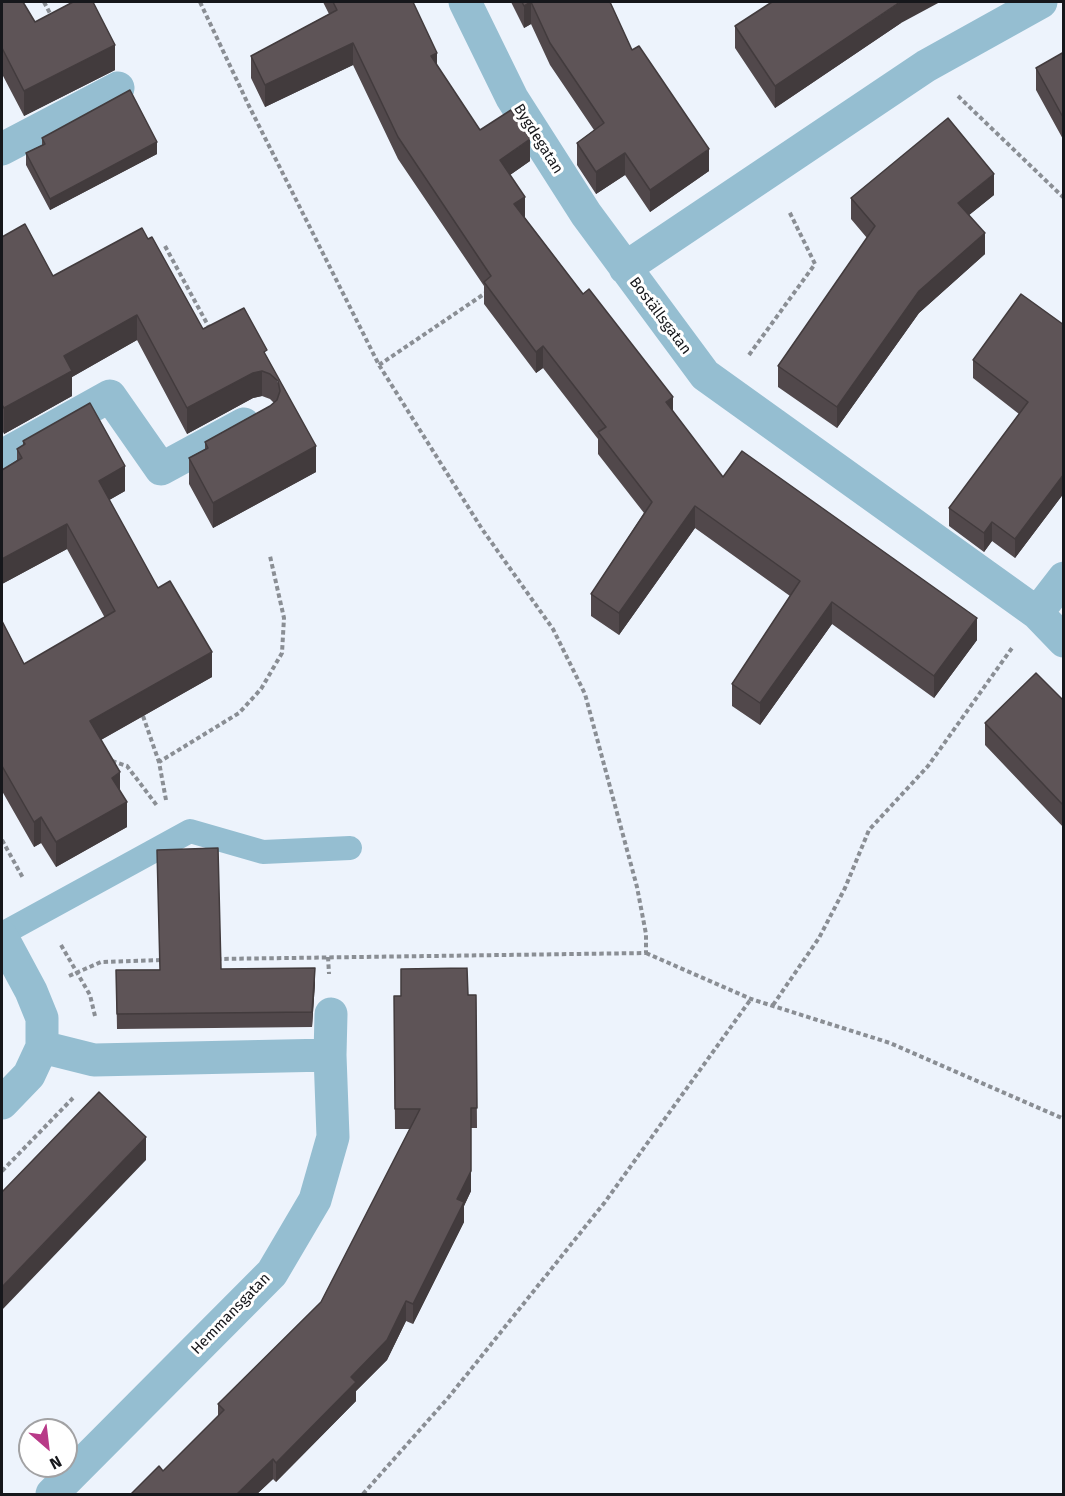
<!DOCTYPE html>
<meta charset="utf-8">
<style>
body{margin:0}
#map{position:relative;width:1065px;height:1496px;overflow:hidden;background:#edf3fc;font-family:"Fira Sans",sans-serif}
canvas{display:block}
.frame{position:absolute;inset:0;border:3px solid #16171b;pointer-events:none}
.north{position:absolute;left:18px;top:1418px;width:60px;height:60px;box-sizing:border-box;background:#fff;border:2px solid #a2a2a4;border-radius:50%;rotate:152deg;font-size:16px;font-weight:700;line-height:24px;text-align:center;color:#16171b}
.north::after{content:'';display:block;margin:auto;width:21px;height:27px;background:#b83a88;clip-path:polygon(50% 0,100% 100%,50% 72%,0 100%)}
</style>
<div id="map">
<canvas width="1065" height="1496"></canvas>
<div class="frame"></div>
<div class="north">N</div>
</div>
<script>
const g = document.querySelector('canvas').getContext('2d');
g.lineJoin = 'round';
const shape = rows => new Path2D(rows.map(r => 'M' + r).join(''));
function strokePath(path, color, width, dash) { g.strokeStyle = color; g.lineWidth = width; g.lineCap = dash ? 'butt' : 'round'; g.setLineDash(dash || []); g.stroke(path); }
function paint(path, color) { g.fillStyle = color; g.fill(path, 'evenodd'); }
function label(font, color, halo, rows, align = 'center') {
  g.font = font + ' "Fira Sans",sans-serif'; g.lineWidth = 6; g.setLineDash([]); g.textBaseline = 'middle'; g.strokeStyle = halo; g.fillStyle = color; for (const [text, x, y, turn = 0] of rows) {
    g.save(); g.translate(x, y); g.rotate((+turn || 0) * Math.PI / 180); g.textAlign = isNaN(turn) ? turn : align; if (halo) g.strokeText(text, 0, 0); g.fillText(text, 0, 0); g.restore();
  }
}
strokePath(shape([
 [44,2,52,17],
 [200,2,249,106,379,365,482,529,553,629,585,694,637,887,646,934,646,953,216,959],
 [958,96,1064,198],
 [165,246,211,331],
 [749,355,815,264,789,211],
 [379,365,487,292],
 [143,716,159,762],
 [112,761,127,766,158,807],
 [166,800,159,762,239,713,261,689,282,653,284,618,270,556],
 [2,840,23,878],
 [61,945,90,995,95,1016],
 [646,953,751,999,890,1043,1064,1119],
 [328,957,329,974],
 [69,976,101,962,164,960],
 [773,1005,819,938,845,888,869,830,928,766,1012,648],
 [2,1171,73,1098],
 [363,1494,448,1398,605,1202,751,999]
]), '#8a8e94', 4, [4.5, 3]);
strokePath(shape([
 [2,934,190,831,263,852,350,848]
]), '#95bed1', 24);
strokePath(shape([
 [465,2,512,98,586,214,705,375,1037,613,1064,641],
 [2,149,118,88],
 [625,268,926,66,1041,2],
 [2,456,110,396,161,469,244,424],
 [1037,613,1064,578],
 [2,937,31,991,42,1018,42,1047,29,1075,2,1103],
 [42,1047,94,1060,330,1055,333,1137,315,1200,272,1273,52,1494],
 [330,1055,331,1014]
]), '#95bed1', 33);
paint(shape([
 [2,2,35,22,115,70,24,116,2,74],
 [323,2,413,2,437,66,480,130,530,161,510,175,525,218,723,477,977,640,934,698,832,624,760,725,732,706,732,684,790,596,695,528,619,635,591,616,591,594,644,513,598,454,598,439,543,368,536,373,484,304,484,286,398,159,353,65,265,107,251,78,251,56,329,14],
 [511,2,610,2,632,50,709,171,650,212,625,175,596,194,577,165,577,143,594,130,550,65,531,24,524,28],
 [901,23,775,108,735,48,735,26],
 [1064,52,1064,141,1036,90,1036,68],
 [42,138,157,154,50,210,26,165,26,153,42,145],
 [994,195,969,215,985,254,919,313,837,428,778,387,778,366,867,238,851,219,851,198],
 [2,237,53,276,148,239,203,329,267,357,316,472,213,528,189,484,189,458,205,449,205,442,270,406,274,403,270,399,262,396,253,398,187,434,137,340,72,377,72,396,4,434,2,430],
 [1064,325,1064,493,1015,558,992,541,984,552,949,526,949,508,1019,414,973,378,973,360],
 [23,441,125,491,109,500,158,588,212,677,101,740,120,791,127,827,56,867,41,843,34,847,2,791,2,621,24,664,105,618,67,549,2,584,2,470,17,460,17,449,23,445],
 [1064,701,1064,828,985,745,985,723],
 [221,969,315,983,312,1027,117,1029,116,970],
 [476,995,477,1128,471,1128,471,1191,464,1206,464,1222,413,1324,406,1321,387,1360,356,1391,356,1401,276,1482,273,1479,257,1494,131,1494,163,1471,218,1416,218,1404,321,1302,410,1129,395,1129,394,996]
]), '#51484b');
paint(shape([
 [531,2,531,24,524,28,524,6],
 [900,2,940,2,901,23,775,108,775,86],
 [353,43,353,65,265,107,265,85],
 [115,45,115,70,24,116,24,91],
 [437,53,437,74,431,56],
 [530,139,530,161,500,182,500,160],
 [157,142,157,154,50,210,50,199],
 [709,149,709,171,650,212,650,190],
 [625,153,625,175,596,194,596,172],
 [994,174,994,195,958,224,958,203],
 [525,197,525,219,514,204],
 [985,233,985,254,919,313,837,428,837,407,919,291],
 [137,315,137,340,72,377,72,396,4,434,4,408,64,356],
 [543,346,543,368,536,373,536,352],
 [262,371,262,396,253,398,187,434,187,408,253,373],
 [673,397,673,419,666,402],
 [316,446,316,472,213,528,213,503],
 [125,466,125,491,99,506,99,481],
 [1064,474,1064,493,1015,558,1015,539],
 [695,506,695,528,619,635,619,613],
 [992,522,992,541,984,552,984,533],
 [67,524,67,549,2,584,2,559],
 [832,602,832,624,760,725,760,703],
 [977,618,977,640,934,698,934,676],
 [212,652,212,677,90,746,90,721],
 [120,772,120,798,112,778],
 [127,802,127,827,56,867,56,842],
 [41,817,41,843,34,847,34,822],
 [315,968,315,983,312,1027,312,1012],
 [146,1137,146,1160,2,1310,2,1287],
 [471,1171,471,1191,464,1206,464,1222,413,1324,413,1304,457,1199],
 [406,1301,406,1321,387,1360,356,1391,356,1401,276,1482,276,1463,351,1377],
 [273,1459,273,1479,257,1494,237,1494]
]), '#423b3d');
const building = shape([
 [2,2,23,2,35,22,73,2,93,2,115,45,24,91,2,48,2,2],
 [333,2,413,2,437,53,431,56,480,130,511,110,530,139,500,160,525,197,514,204,583,294,589,289,673,397,666,402,723,477,742,451,977,618,934,676,832,602,760,703,732,684,800,581,695,506,619,613,591,594,652,502,598,432,606,427,543,346,536,352,484,282,491,276,398,137,353,43,265,85,251,56,337,10,333,2],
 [522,2,610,2,632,50,639,46,709,149,650,190,625,153,596,172,577,143,604,123,550,43,531,2,524,6,522,2],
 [772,2,900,2,775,86,735,26,772,2],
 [1064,52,1064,119,1036,68,1064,52],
 [130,90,157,142,50,199,26,153,45,144,42,138,130,90],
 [948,118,994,174,958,203,985,233,919,291,837,407,778,366,875,226,851,198,948,118],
 [25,224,53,276,142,228,148,239,152,237,203,329,244,308,267,350,264,352,316,446,213,503,189,458,208,448,205,442,270,406,277,400,280,391,278,381,270,374,262,371,253,373,187,408,137,315,64,356,72,371,4,408,2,405,2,237,25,224],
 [1021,294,1064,325,1064,474,1015,539,992,522,984,533,949,508,1028,402,973,360,1021,294],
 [90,403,125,466,99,481,158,588,170,581,212,652,90,721,120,772,112,778,127,802,56,842,41,817,34,822,2,766,2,621,24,664,115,611,67,524,2,559,2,470,22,458,17,449,25,444,23,441,90,403],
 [1036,673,1064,701,1064,806,985,723,1036,673],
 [218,848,221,969,315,968,312,1012,117,1014,116,970,160,970,157,850,218,848],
 [467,968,468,995,476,995,477,1108,471,1108,471,1171,457,1199,464,1202,413,1304,406,1301,387,1340,351,1377,356,1382,276,1463,273,1459,237,1494,131,1494,159,1466,163,1471,224,1410,218,1404,321,1302,420,1109,395,1109,394,996,401,996,401,969,467,968],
 [99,1092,146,1137,2,1287,2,1192,99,1092]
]);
paint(building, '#5e5457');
strokePath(building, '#423b3d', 1.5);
label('15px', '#16171b', '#fff', [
 ["Bygdegatan",538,139,58],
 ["Boställsgatan",660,316,53],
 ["Hemmansgatan",231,1314,-46]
]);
</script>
